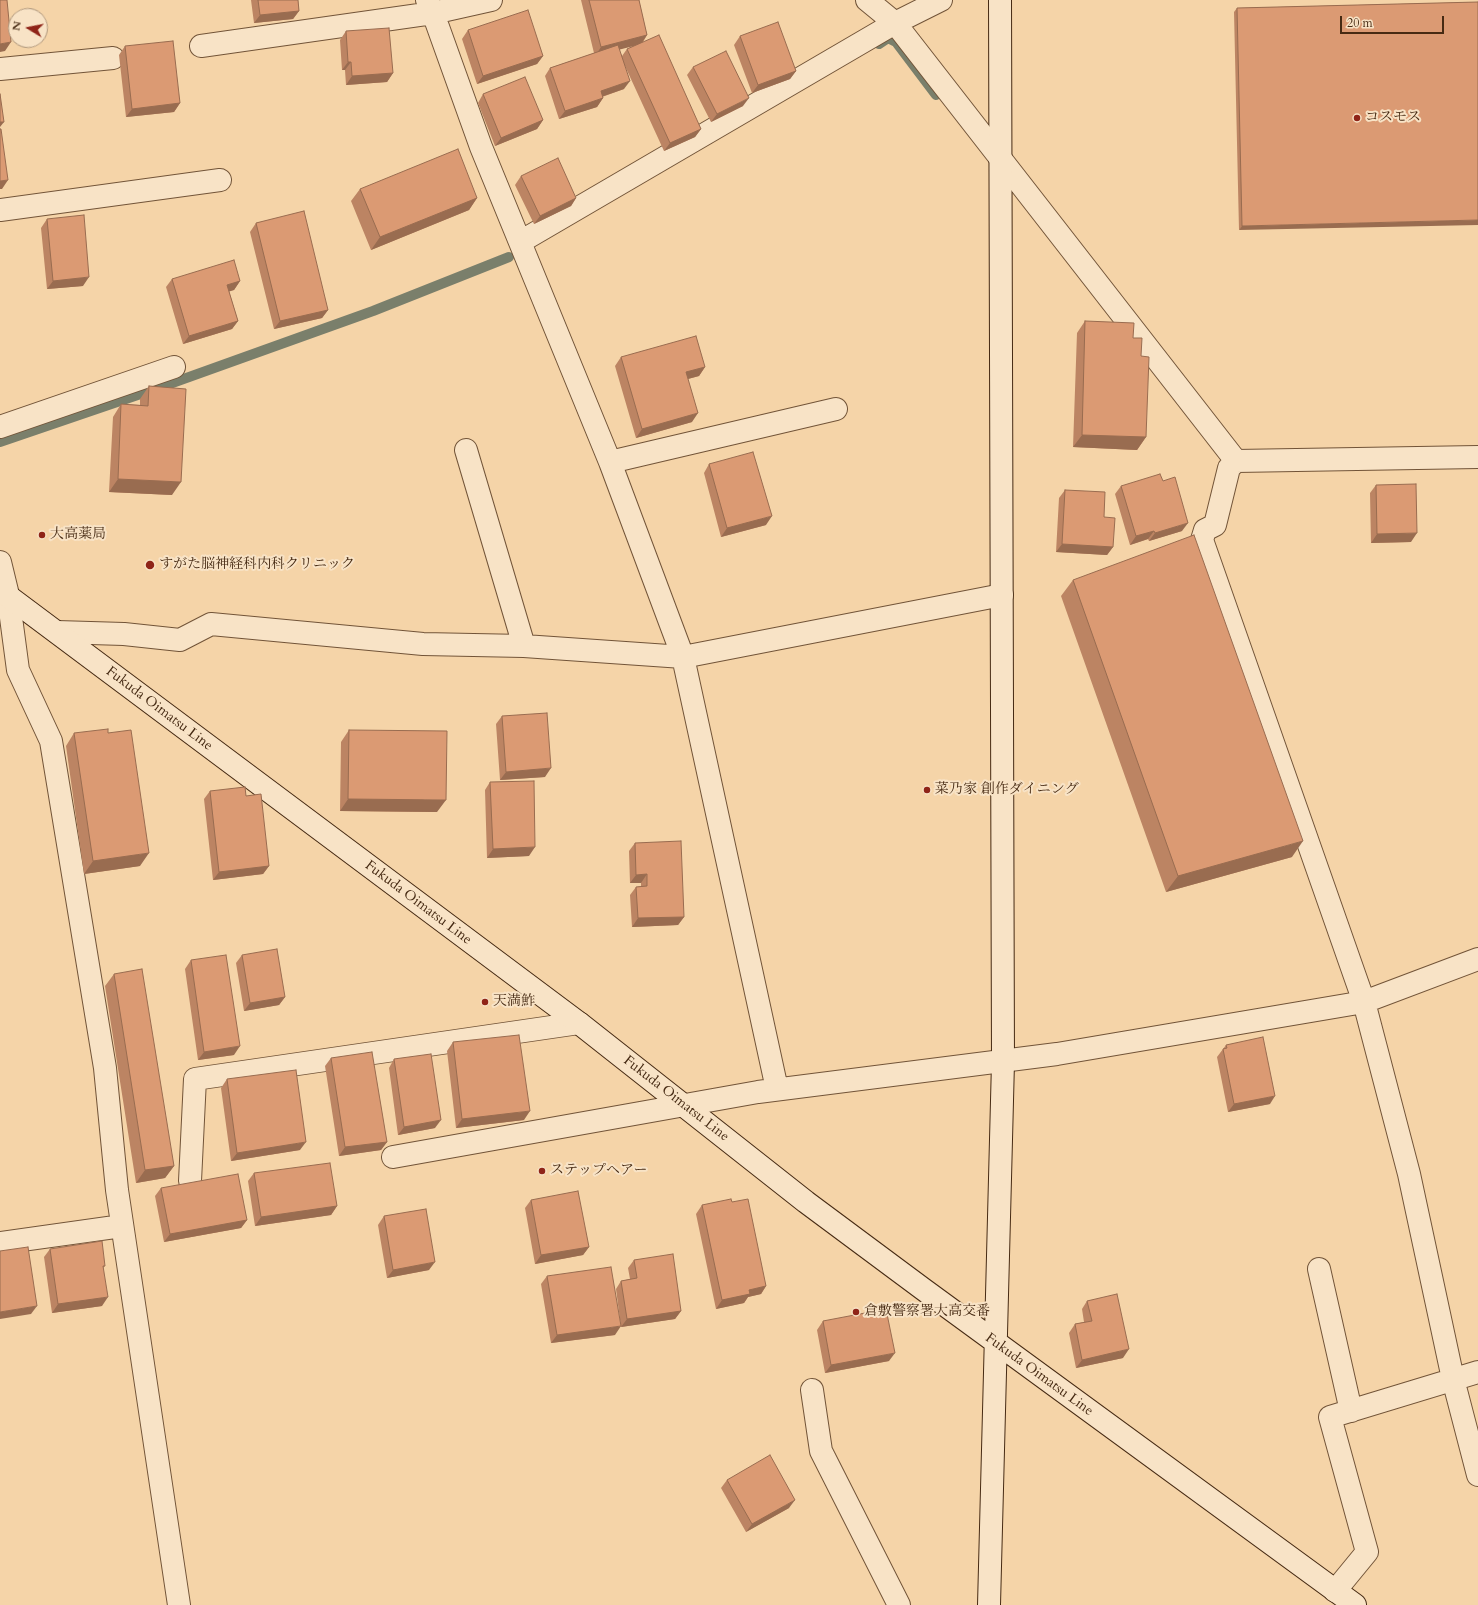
<!DOCTYPE html>
<meta charset="utf-8">
<style>
body{margin:0}
#map{position:relative;width:1478px;height:1605px;overflow:hidden;background:#f5d4a8;font-family:Cardo,serif}
canvas{display:block}
.north{position:absolute;left:8px;top:8px;width:40px;height:40px;box-sizing:border-box;background:#f8e3c6;border:1px solid #b1997e;border-radius:50%;rotate:280deg;font-size:11px;font-weight:700;line-height:16px;text-align:center;color:#462a13}
.north::after{content:'';display:block;margin:auto;width:14px;height:18px;background:#8f2418;clip-path:polygon(50% 0,100% 100%,50% 72%,0 100%)}
.scale{position:absolute;left:1340px;top:16px;width:104px;height:18px;box-sizing:border-box;border:2px solid #462a13;border-top:0;padding-left:5px;font-size:12px;line-height:14px;white-space:nowrap;color:#462a13;-webkit-text-stroke:3px #f8e3c6;paint-order:stroke}
</style>
<div id="map">
<canvas width="1478" height="1605"></canvas>
<div class="north">N</div>
<div class="scale">20 m</div>
</div>
<script>
const g = document.querySelector('canvas').getContext('2d');
g.lineJoin = 'round';
const shape = rows => new Path2D(rows.map(r => 'M' + r).join(''));
function strokePath(path, color, width, dash) { g.strokeStyle = color; g.lineWidth = width; g.lineCap = dash ? 'butt' : 'round'; g.setLineDash(dash || []); g.stroke(path); }
function paint(path, color) { g.fillStyle = color; g.fill(path, 'evenodd'); }
function label(font, color, halo, rows, align = 'center') {
  g.font = font + ' Cardo,"Noto Serif JP",serif'; g.lineWidth = 4; g.setLineDash([]); g.textBaseline = 'middle'; g.strokeStyle = halo; g.fillStyle = color; for (const [text, x, y, turn = 0] of rows) {
    g.save(); g.translate(x, y); g.rotate((+turn || 0) * Math.PI / 180); g.textAlign = isNaN(turn) ? turn : align; if (halo) g.strokeText(text, 0, 0); g.fillText(text, 0, 0); g.restore();
  }
}
strokePath(shape([
 [879,44,888,38,896,42,936,95],
 [0,442,164,386,373,311,509,257]
]), '#7a7f6b', 10);
const street = shape([
 [427,0,433,13,481,147,610,462,683,657,777,1089],
 [867,0,895,23,1236,461,1478,457],
 [201,46,433,13,491,0],
 [0,69,113,58],
 [0,210,220,180],
 [520,242,895,23,941,0],
 [0,427,174,367],
 [466,450,524,646],
 [1236,461,1229,468,1215,525,1205,530,1202,540,1364,1002,1409,1174,1453,1379,1478,1475],
 [610,462,836,409],
 [0,562,8,595,18,670,51,741,105,1068,117,1190,179,1605],
 [57,632,124,634,180,640,211,624,423,644,524,646,683,657,1002,595],
 [393,1157,758,1092,1057,1054,1364,1002,1478,959],
 [190,1181,195,1079,579,1023],
 [0,1243,122,1226],
 [1319,1269,1351,1411],
 [812,1390,821,1451,899,1605],
 [1335,1591,1367,1552,1330,1417,1478,1372]
]);
const secondary = shape([
 [0,590,579,1023,806,1202,923,1289,1355,1605],
 [989,1605,1003,1062,1000,0]
]);
strokePath(street, '#725438', 24);
strokePath(secondary, '#462a13', 24);
strokePath(street, '#f8e3c6', 22);
strokePath(secondary, '#f8e3c6', 22);
paint(shape([
 [251,0,298,0,299,11,293,19,254,23],
 [581,0,639,0,647,35,643,42,701,129,695,137,664,151,625,66,624,89,602,97,603,98,597,107,559,119,545,76,550,68,594,53],
 [633,46,627,49,622,56,619,49],
 [1478,2,1239,230,1234,12,1237,8],
 [468,30,543,56,537,64,477,84,462,39],
 [346,31,393,73,387,82,346,85,345,70,342,70,340,40],
 [740,36,796,71,790,79,752,93,734,45],
 [125,46,180,103,174,112,126,117,119,55],
 [693,67,743,106,711,122,687,75],
 [483,94,543,120,537,129,495,146,478,103],
 [521,176,576,198,571,206,534,224,515,185],
 [360,189,477,198,469,210,371,250,351,201],
 [47,219,83,286,47,289,41,228],
 [256,223,328,310,322,318,274,329,250,232],
 [172,279,240,281,234,290,229,291,238,321,232,329,183,344,166,287],
 [1085,321,1133,338,1141,356,1146,437,1137,450,1073,447,1077,333],
 [621,357,705,367,699,376,688,379,692,422,636,438,615,366],
 [149,386,172,495,109,492,113,417,121,404,140,405,140,399],
 [709,464,766,525,721,537,704,473],
 [1376,485,1411,542,1371,543,1370,493],
 [1121,486,1182,531,1149,541,1148,539,1130,545,1115,494],
 [1065,490,1104,517,1113,547,1107,555,1056,552,1059,498],
 [1073,580,1292,857,1166,892,1061,596],
 [502,716,545,777,500,780,496,724],
 [349,730,437,812,340,811,341,742],
 [74,733,108,733,140,866,84,874,66,746],
 [490,782,529,856,487,858,485,790],
 [210,791,246,796,269,866,263,874,213,880,204,799],
 [635,843,684,917,678,925,632,927,630,895,636,887,641,886,641,883,630,883,629,851],
 [242,955,285,997,279,1005,244,1011,236,963],
 [191,960,234,1055,198,1060,185,969],
 [114,974,174,1166,165,1178,136,1183,105,986],
 [453,1042,524,1120,456,1128,447,1051],
 [1226,1045,1270,1104,1228,1112,1217,1057],
 [331,1058,387,1142,381,1150,339,1156,325,1066],
 [394,1059,435,1128,398,1135,389,1068],
 [227,1079,300,1150,231,1161,221,1088],
 [254,1173,337,1206,331,1215,255,1226,248,1181],
 [161,1188,247,1220,241,1228,164,1242,155,1196],
 [531,1200,589,1247,583,1255,535,1264,525,1208],
 [732,1202,766,1286,761,1294,748,1297,744,1303,716,1309,696,1214,702,1205],
 [384,1216,429,1270,387,1278,378,1225],
 [50,1249,105,1266,103,1268,102,1306,52,1313,44,1257],
 [634,1260,681,1311,675,1319,621,1327,616,1289,621,1281,630,1279,628,1268],
 [547,1276,615,1335,551,1343,541,1284],
 [1087,1301,1123,1358,1076,1368,1069,1333,1075,1324,1084,1322,1082,1309],
 [823,1321,889,1361,825,1373,817,1330],
 [727,1480,789,1508,746,1532,721,1488]
]), '#bc8463');
paint(shape([
 [299,11,293,19,254,23,260,15],
 [647,35,641,44,595,56,601,47],
 [11,42,5,51,0,52,0,44],
 [543,56,537,64,477,84,483,76],
 [348,62,351,62,345,70,342,70],
 [796,71,790,79,752,93,758,85],
 [393,73,387,82,346,85,352,76],
 [630,81,624,89,595,99,601,91],
 [603,98,597,107,559,119,565,111],
 [749,98,743,106,711,122,717,114],
 [180,103,174,112,126,117,132,109],
 [543,120,537,129,495,146,501,138],
 [0,122,4,122,0,127],
 [701,129,695,137,664,151,670,143],
 [8,180,2,189,0,189,0,181],
 [477,198,469,210,371,250,380,237],
 [576,198,571,206,534,224,540,216],
 [1478,220,1478,225,1239,230,1242,226],
 [89,277,83,286,47,289,53,281],
 [240,281,234,290,221,294,227,285],
 [328,310,322,318,274,329,280,321],
 [238,321,232,329,183,344,189,336],
 [705,367,699,376,680,381,686,372],
 [698,413,692,422,636,438,642,429],
 [1082,435,1146,437,1137,450,1073,447],
 [118,479,181,482,172,495,109,492],
 [772,516,766,525,721,537,727,528],
 [1188,523,1182,531,1149,541,1155,533],
 [1154,531,1148,539,1130,545,1136,536],
 [1417,533,1411,542,1371,543,1377,534],
 [1062,544,1113,547,1107,555,1056,552],
 [551,768,545,777,500,780,506,772],
 [348,799,446,800,437,812,340,811],
 [1303,841,1292,857,1166,892,1178,876],
 [535,847,529,856,487,858,493,849],
 [149,853,140,866,84,874,93,861],
 [269,866,263,874,213,880,219,872],
 [647,874,641,883,630,883,636,875],
 [684,917,678,925,632,927,638,918],
 [285,997,279,1005,244,1011,250,1003],
 [240,1046,234,1055,198,1060,204,1052],
 [1275,1096,1270,1104,1228,1112,1234,1104],
 [530,1111,524,1120,456,1128,462,1119],
 [441,1120,435,1128,398,1135,404,1127],
 [306,1142,300,1150,231,1161,237,1153],
 [387,1142,381,1150,339,1156,345,1147],
 [174,1166,165,1178,136,1183,145,1170],
 [337,1206,331,1215,255,1226,261,1217],
 [247,1220,241,1228,164,1242,170,1234],
 [589,1247,583,1255,535,1264,541,1255],
 [435,1262,429,1270,387,1278,393,1270],
 [766,1286,761,1294,748,1297,744,1303,716,1309,722,1300,749,1290],
 [108,1297,102,1306,52,1313,58,1304],
 [37,1306,31,1314,0,1319,0,1312],
 [681,1311,675,1319,621,1327,627,1319],
 [621,1326,615,1335,551,1343,557,1335],
 [1129,1349,1123,1358,1076,1368,1082,1360],
 [895,1353,889,1361,825,1373,831,1365],
 [795,1500,789,1508,746,1532,752,1524]
]), '#996c50');
const building = shape([
 [0,0,7,0,11,42,0,44,0,0],
 [258,0,298,0,299,11,260,15,258,0],
 [589,0,639,0,647,35,601,47,589,0],
 [1478,2,1478,220,1242,226,1237,8,1478,2],
 [528,10,543,56,483,76,468,30,528,10],
 [778,22,796,71,758,85,740,36,778,22],
 [389,28,393,73,352,76,351,62,348,62,346,31,389,28],
 [659,35,701,129,670,143,627,49,659,35],
 [173,41,180,103,132,109,125,46,173,41],
 [618,45,630,81,601,91,603,98,565,111,550,68,618,45],
 [726,51,749,98,717,114,693,67,726,51],
 [525,77,543,120,501,138,483,94,525,77],
 [0,94,4,122,0,122,0,94],
 [0,129,1,129,8,180,0,181,0,129],
 [458,149,477,198,380,237,360,189,458,149],
 [558,158,576,198,540,216,521,176,558,158],
 [304,211,328,310,280,321,256,223,304,211],
 [84,215,89,277,53,281,47,219,84,215],
 [234,260,240,281,227,285,238,321,189,336,172,279,234,260],
 [1085,321,1134,323,1133,338,1142,338,1141,356,1149,357,1146,437,1082,435,1085,321],
 [696,336,705,367,686,372,698,413,642,429,621,357,696,336],
 [149,386,186,389,181,482,118,479,121,404,148,406,149,386],
 [753,452,772,516,727,528,709,464,753,452],
 [1160,474,1163,481,1175,477,1188,523,1155,533,1154,531,1136,536,1121,486,1160,474],
 [1416,484,1417,533,1377,534,1376,485,1416,484],
 [1065,490,1105,492,1104,517,1115,518,1113,547,1062,544,1065,490],
 [1194,535,1303,841,1178,876,1073,580,1194,535],
 [547,713,551,768,506,772,502,716,547,713],
 [108,729,108,733,131,730,149,853,93,861,74,733,108,729],
 [349,730,447,731,446,800,348,799,349,730],
 [534,781,535,847,493,849,490,782,534,781],
 [245,787,246,796,261,794,269,866,219,872,210,791,245,787],
 [681,841,684,917,638,918,636,887,647,886,647,874,636,875,635,843,681,841],
 [277,949,285,997,250,1003,242,955,277,949],
 [226,955,240,1046,204,1052,191,960,226,955],
 [142,969,174,1166,145,1170,114,974,142,969],
 [519,1035,530,1111,462,1119,453,1042,519,1035],
 [1263,1037,1275,1096,1234,1104,1223,1049,1227,1048,1226,1045,1263,1037],
 [372,1052,387,1142,345,1147,331,1058,372,1052],
 [431,1054,441,1120,404,1127,394,1059,431,1054],
 [296,1070,306,1142,237,1153,227,1079,296,1070],
 [330,1163,337,1206,261,1217,254,1173,330,1163],
 [238,1174,247,1220,170,1234,161,1188,238,1174],
 [578,1191,589,1247,541,1255,531,1200,578,1191],
 [731,1199,732,1202,748,1199,766,1286,749,1290,750,1294,722,1300,702,1205,731,1199],
 [426,1209,435,1262,393,1270,384,1216,426,1209],
 [102,1241,105,1266,103,1266,108,1297,58,1304,50,1249,102,1241],
 [28,1247,37,1306,0,1312,0,1251,28,1247],
 [673,1254,681,1311,627,1319,621,1281,637,1278,634,1260,673,1254],
 [611,1267,621,1326,557,1335,547,1276,611,1267],
 [1117,1294,1129,1349,1082,1360,1075,1324,1092,1321,1087,1301,1117,1294],
 [886,1309,895,1353,831,1365,823,1321,886,1309],
 [770,1455,795,1500,752,1524,727,1480,770,1455]
]);
paint(building, '#db9a73');
strokePath(building, '#996c50', 1);
for (const [x, y, r, color] of [
 [1357,118,4,"#8f2418"],
 [42,535,4,"#8f2418"],
 [150,565,5,"#8f2418"],
 [927,790,4,"#8f2418"],
 [485,1002,4,"#8f2418"],
 [542,1171,4,"#8f2418"],
 [856,1312,4,"#8f2418"]
]) { const dot = new Path2D(); dot.arc(x, y, r, 0, 2 * Math.PI); g.fillStyle = color; g.fill(dot); strokePath(dot, '#f8e3c6', 1.5); }
label('14px', '#462a13', '#f8e3c6', [
 ["コスモス",1365,118],
 ["大高薬局",50,535],
 ["すがた脳神経科内科クリニック",159,565],
 ["菜乃家 創作ダイニング",935,790],
 ["天満鮓",493,1002],
 ["ステップヘアー",550,1171],
 ["倉敷警察署大高交番",864,1312]
], 'left');
label('14px', '#462a13', '#f8e3c6', [
 ["Fukuda Oimatsu Line",159,709,37],
 ["Fukuda Oimatsu Line",418,903,37],
 ["Fukuda Oimatsu Line",676,1099,38],
 ["Fukuda Oimatsu Line",1039,1375,36]
]);
</script>
